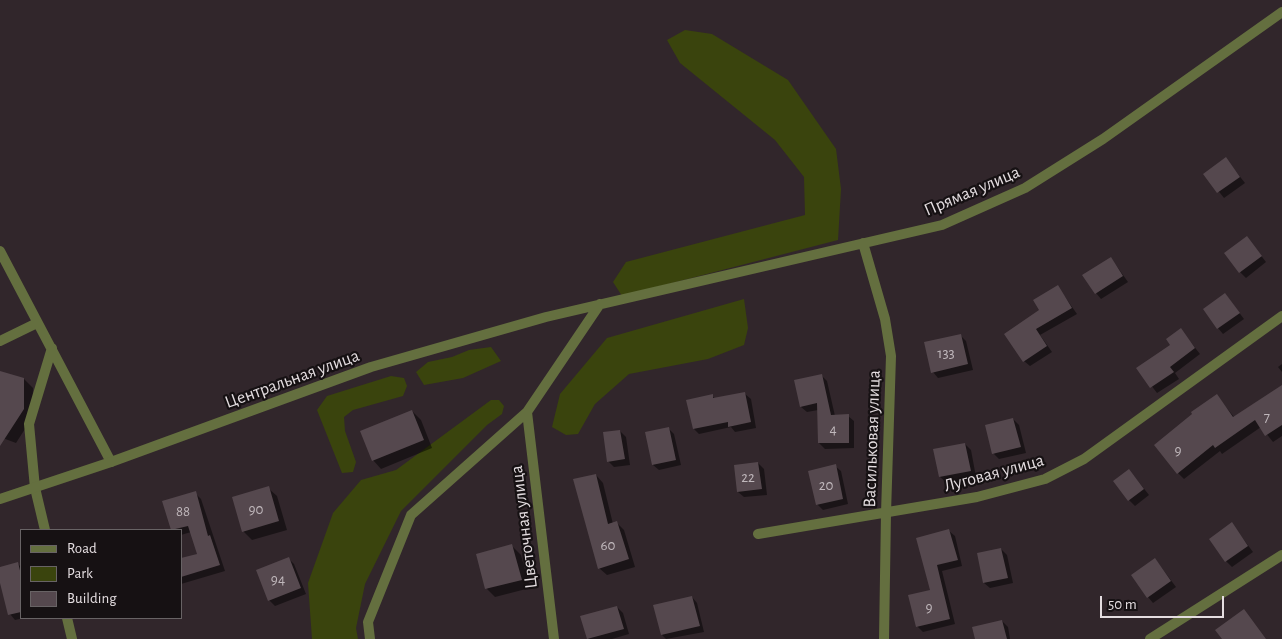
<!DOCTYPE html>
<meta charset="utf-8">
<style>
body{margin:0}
#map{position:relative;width:1282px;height:639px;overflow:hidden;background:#31262b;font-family:"Alegreya Sans",sans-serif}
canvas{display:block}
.legend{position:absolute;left:20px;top:529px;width:162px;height:90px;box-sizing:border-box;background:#161113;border:1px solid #686365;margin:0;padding:6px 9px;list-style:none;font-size:15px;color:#e4dde0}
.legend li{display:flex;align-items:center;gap:10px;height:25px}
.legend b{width:25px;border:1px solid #686365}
.scale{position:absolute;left:1100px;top:596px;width:124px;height:22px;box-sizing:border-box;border:2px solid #e4dde0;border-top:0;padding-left:6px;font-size:15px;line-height:18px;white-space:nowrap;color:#e4dde0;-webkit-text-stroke:4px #161113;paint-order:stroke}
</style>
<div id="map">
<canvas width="1282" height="639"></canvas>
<ul class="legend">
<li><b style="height:6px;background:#646f3f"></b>Road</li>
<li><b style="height:14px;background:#3a440d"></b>Park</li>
<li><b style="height:14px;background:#55484e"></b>Building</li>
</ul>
<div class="scale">50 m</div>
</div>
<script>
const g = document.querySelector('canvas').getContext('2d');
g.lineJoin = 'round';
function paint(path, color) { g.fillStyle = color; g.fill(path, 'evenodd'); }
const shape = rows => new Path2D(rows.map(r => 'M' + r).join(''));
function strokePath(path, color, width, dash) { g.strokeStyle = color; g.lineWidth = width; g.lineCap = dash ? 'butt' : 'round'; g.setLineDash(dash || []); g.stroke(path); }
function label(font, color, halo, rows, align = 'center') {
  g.font = font + ' "Alegreya Sans",sans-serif'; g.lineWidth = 4.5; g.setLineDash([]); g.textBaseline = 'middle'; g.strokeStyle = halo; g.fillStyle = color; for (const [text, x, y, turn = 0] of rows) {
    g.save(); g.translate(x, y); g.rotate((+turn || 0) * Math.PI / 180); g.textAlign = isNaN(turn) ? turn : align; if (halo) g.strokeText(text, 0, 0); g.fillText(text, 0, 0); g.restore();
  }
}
paint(shape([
 [685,30,712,34,788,80,836,149,841,189,838,240,622,296,613,282,626,262,805,215,804,177,775,140,680,63,667,40],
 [744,299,748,328,744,345,708,359,629,374,595,404,578,434,566,435,552,427,560,394,607,338],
 [491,347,501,361,463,378,424,385,416,372,428,362,452,357,469,350],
 [391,376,404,378,407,386,403,396,353,410,344,417,345,431,356,462,353,472,342,473,317,410,327,396],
 [491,400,499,400,504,406,502,414,487,425,401,511,365,584,356,628,358,639,312,639,308,583,333,513,361,480,396,470]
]), '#3a440d');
paint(shape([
 [1226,159,1245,183,1224,198,1205,174],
 [1252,244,1266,262,1246,278,1240,272],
 [1111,258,1128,282,1101,299,1096,293],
 [1058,287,1077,314,1040,335,1052,352,1030,366,1024,361,1041,310],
 [1225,294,1244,319,1223,334,1218,328],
 [1181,330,1200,354,1175,373,1179,379,1157,393,1138,368,1172,345],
 [960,335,966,341,973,370,938,378,933,372],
 [1282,364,1282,372,1278,367],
 [0,372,24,379,33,388,32,418,16,443,0,437],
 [821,375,827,381,835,416,848,416,854,421,854,448,825,449,819,443,818,410,807,412,801,407],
 [1282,386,1282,436,1273,442,1261,427,1222,454,1220,451,1184,479,1178,473,1217,396,1234,417],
 [745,394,751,399,756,428,735,432,731,427,699,434,694,429,712,396,716,399],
 [412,411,421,420,432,448,381,469,373,460],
 [1013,419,1019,425,1026,453,999,459,994,454],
 [669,429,674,434,681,465,659,470,653,465],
 [620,431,626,437,630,465,614,467,608,461],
 [965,444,971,450,976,477,946,482,940,477],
 [758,463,764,469,767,495,744,497,738,492],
 [835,466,841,471,848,504,823,510,817,504],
 [596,475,603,483,613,524,617,523,624,530,635,567,607,575,599,568],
 [1134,476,1149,495,1135,506,1129,500],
 [268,488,277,496,287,530,252,540,244,532,233,498],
 [195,493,201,499,225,571,181,584,181,560,198,554,191,532,181,535,181,530,172,530,164,502],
 [1232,524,1253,552,1232,567,1226,561],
 [949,531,955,536,962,566,942,571,955,624,923,632,917,626,931,591,918,539],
 [512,546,521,555,530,588,495,597,487,589],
 [1001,549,1007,555,1013,583,990,588,984,583],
 [288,558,294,564,306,594,275,606,269,600],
 [1155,559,1176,587,1153,603,1148,597],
 [18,564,21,567,21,618,24,618,15,620,10,614,0,578,0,568],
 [692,597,697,603,704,632,666,639,662,635],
 [617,607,623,613,629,634,612,639,588,639],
 [1002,621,1008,627,1010,639,976,639]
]), '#0007');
paint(shape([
 [1226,157,1240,177,1217,193,1203,174],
 [1247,236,1262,256,1239,273,1224,253],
 [1111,257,1123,276,1095,294,1082,275],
 [1058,285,1072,308,1036,329,1047,346,1023,362,1004,334,1039,310,1033,300],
 [1225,293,1240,313,1217,329,1203,309],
 [1181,328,1195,348,1170,367,1174,372,1150,388,1136,368,1170,345,1166,339],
 [961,334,968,364,931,373,924,342],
 [0,371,24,378,24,409,0,446],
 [822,374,831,415,849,414,849,443,818,443,817,403,800,407,794,380],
 [1282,385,1282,425,1265,436,1255,420,1215,448,1213,445,1177,474,1154,445,1192,414,1191,412,1217,394,1233,417],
 [745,392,751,422,728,427,728,422,693,429,686,400,713,394,713,398],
 [412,410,424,440,372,461,360,431],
 [1013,418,1021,447,992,454,985,425],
 [669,427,676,460,652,465,645,432],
 [620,430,625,459,607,462,603,432],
 [965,443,971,471,939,477,933,449],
 [758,462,762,489,737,492,734,465],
 [836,464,843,499,816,505,808,471],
 [1129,469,1144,489,1128,501,1113,481],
 [596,474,608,524,617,521,629,559,598,569,573,479],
 [269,486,279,521,242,532,232,497],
 [196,491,208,536,210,535,220,565,181,577,181,558,197,554,188,526,171,530,162,501],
 [1232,522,1248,546,1225,562,1209,539],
 [949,529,958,560,937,565,950,619,916,627,908,595,930,590,916,538],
 [512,544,522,580,485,589,476,554],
 [1001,548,1008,578,983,583,977,553],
 [289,557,301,588,268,601,256,570],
 [1155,558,1171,581,1147,598,1131,575],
 [18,562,21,575,21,612,8,615,0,583,0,567],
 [692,596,700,626,661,635,653,605],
 [617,606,624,629,587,639,580,616],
 [1244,609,1266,639,1222,639,1215,630],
 [1002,620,1007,639,975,639,972,627]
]), '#55484e');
strokePath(shape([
 [0,251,111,462],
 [0,341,37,323],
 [45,530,35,488,29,424,52,348],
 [67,618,72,639]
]), '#646f3f', 10);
strokePath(shape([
 [863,243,885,319,891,356,886,513,884,639],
 [527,412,554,639],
 [0,499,111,462,371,367,546,317,942,225,1025,188,1103,139,1282,12],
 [758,534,977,497,1045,479,1084,459,1282,316],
 [370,639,368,622,411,515,527,412,600,304],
 [1150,639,1282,555]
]), '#646f3f', 10);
label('15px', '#c0b8bc', null, [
 ["133",946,353],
 ["7",1267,417],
 ["4",833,429],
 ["9",1178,450],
 ["22",748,477],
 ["20",826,485],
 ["90",256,509],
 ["88",183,511],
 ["60",608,545],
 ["94",278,579],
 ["9",929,607]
]);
label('18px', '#e4dde0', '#161113', [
 ["Прямая улица",972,191,-23],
 ["Центральная улица",292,379,-20],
 ["Васильковая улица",872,439,-88],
 ["Луговая улица",994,473,-15],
 ["Цветочная улица",524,527,-97]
]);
</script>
